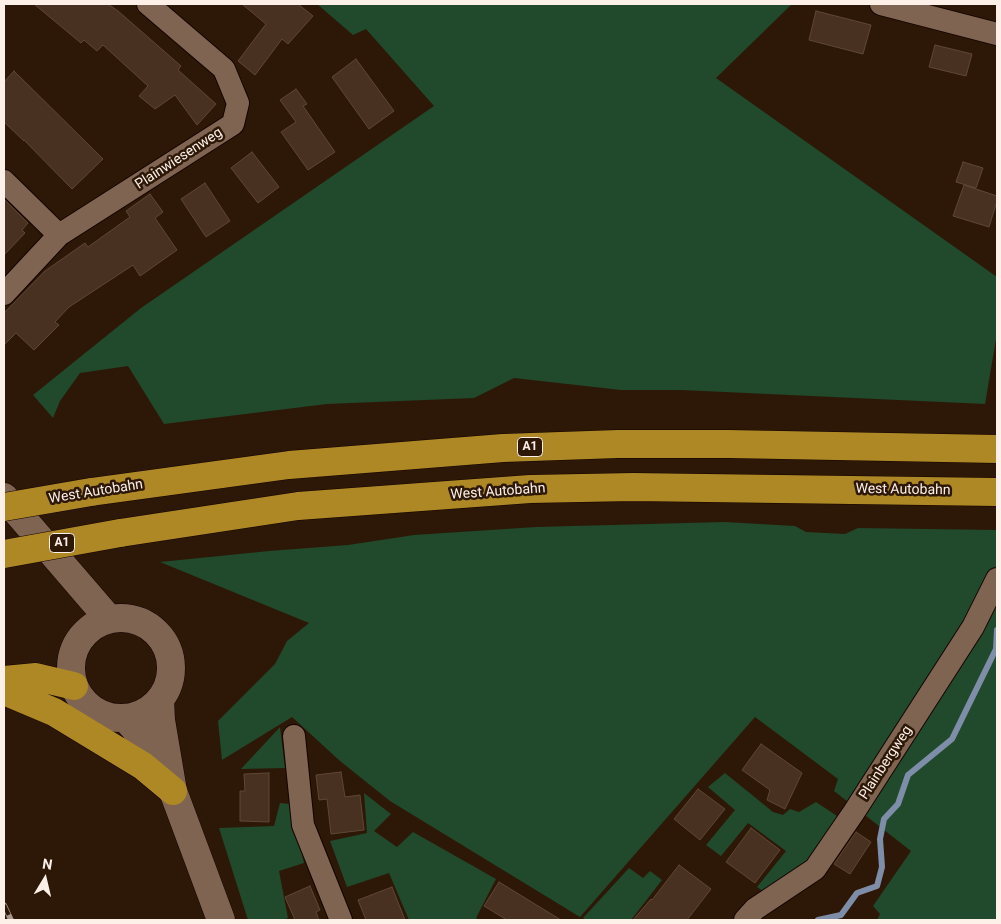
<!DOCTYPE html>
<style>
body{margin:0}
#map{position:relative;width:1001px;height:924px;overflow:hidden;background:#2d1807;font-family:Roboto,sans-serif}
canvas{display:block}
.frame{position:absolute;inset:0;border:5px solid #fdf0e8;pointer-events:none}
.north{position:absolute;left:20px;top:854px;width:50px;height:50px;-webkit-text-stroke:4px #2d1807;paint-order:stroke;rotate:9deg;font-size:14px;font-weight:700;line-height:20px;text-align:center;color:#fdf0e8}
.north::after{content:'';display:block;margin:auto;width:18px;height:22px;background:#fdf0e8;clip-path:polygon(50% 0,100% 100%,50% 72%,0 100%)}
</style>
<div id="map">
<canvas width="1001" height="924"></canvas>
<div class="frame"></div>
<div class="north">N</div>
</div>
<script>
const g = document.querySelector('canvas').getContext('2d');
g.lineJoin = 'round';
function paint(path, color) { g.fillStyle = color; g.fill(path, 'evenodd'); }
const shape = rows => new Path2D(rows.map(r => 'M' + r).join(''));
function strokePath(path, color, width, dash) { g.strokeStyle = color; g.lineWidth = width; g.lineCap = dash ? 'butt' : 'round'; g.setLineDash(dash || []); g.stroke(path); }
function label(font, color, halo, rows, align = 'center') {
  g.font = font + ' Roboto,sans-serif'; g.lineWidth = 5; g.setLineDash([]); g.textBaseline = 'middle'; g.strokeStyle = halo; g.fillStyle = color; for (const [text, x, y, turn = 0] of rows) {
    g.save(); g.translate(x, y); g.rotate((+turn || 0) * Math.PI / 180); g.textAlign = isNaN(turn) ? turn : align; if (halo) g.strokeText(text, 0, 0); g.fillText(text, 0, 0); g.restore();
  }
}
paint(shape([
 [317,4,792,4,716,78,997,277,997,333,985,404,681,390,621,390,514,378,474,398,327,404,164,424,128,366,80,373,60,401,53,418,33,395,141,308,434,106,366,29,353,35],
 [725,522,795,526,806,532,845,534,858,528,997,530,997,920,877,920,880,914,873,906,911,851,834,791,838,779,755,717,580,917,390,801,340,761,292,717,222,760,218,721,275,664,287,641,309,623,160,562,269,551,348,545,414,535,536,527],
 [280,727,285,768,241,769],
 [725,773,773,812,783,815,790,809,799,812,816,802,840,818,804,864,767,894,757,887,786,851,748,823,721,856,706,845,735,810,708,787],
 [364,793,391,814,374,831,397,847,413,832,496,879,476,918,479,920,409,920,389,873,347,887,330,841,367,833],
 [280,803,291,804,304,863,279,871,288,918,282,920,248,920,219,828,274,826],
 [629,868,643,878,650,871,662,880,631,920,586,920,583,918]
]), '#21492c');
strokePath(shape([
 [818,920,841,915,857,893,877,886,882,867,880,839,884,819,898,804,908,775,952,739,996,649,997,630]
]), '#7e8da8', 6);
const building = shape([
 [34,4,108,4,118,11,181,66,178,70,216,104,197,125,175,95,155,109,139,96,148,86,103,45,97,51,84,40,81,43,34,4],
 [242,4,298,4,313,16,288,44,282,39,255,75,238,61,266,24,242,4],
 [816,11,871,25,863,54,809,40,816,11],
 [935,45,972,54,966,76,929,67,935,45],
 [356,59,394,111,369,129,332,77,356,59],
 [14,71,103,159,72,189,24,140,24,141,4,122,4,82,14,71],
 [296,89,307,104,303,106,335,152,308,170,281,132,296,122,280,100,296,89],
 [252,152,279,187,258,203,231,168,252,152],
 [963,162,983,168,976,188,956,182,963,162],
 [205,183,230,221,206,237,181,199,205,183],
 [964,185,997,196,997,201,989,227,953,216,964,185],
 [150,194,163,212,155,218,177,250,140,276,133,265,69,307,55,322,59,325,34,350,16,333,4,345,4,313,45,271,85,243,88,247,130,217,126,211,150,194],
 [4,199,28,223,22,230,25,233,4,255,4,199],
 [761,744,802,773,785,809,767,800,770,790,742,770,761,744],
 [341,772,345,797,360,795,364,830,331,834,327,799,319,800,316,775,341,772],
 [269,773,269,822,240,821,240,791,245,791,244,774,269,773],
 [698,789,725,809,700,840,674,819,698,789],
 [751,828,780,850,755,883,726,862,751,828],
 [856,832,871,842,850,874,834,864,856,832],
 [679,865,711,889,687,920,633,920,651,899,652,900,679,865],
 [499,882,561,920,507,920,484,906,499,882],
 [310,886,320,910,316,912,319,920,295,920,285,897,310,886],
 [392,887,405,920,366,920,358,900,392,887]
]);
paint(building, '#493121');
strokePath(building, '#604735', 1);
const minor = shape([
 [881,4,997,34],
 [4,181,59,235],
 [4,294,59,235,233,124,238,103,224,69,148,4],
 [294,736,303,825,341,920],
 [745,920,755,909,815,869,854,812,973,627,997,579]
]);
const secondary = shape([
 [4,497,109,619],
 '71 668a50 50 0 1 1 100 0a50 50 0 1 1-100 0Z',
 [160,700,161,720,173,791,221,920],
 [126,719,135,729,168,784]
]);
const motorway = shape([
 [91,492,289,465,503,448,618,444,728,444,997,449],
 [120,533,298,506,530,489,633,487,997,492],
 [4,680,36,677,74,686],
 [4,691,54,712,143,766,173,791]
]);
strokePath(minor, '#140300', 24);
strokePath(secondary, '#140300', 29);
strokePath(motorway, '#140300', 29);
strokePath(minor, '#7f6452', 22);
strokePath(secondary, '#7f6452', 28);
strokePath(motorway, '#ad8825', 28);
const rail = shape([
 [4,905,11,920]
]);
strokePath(rail, '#a8988c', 5.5);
strokePath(rail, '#2d1807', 4, [11]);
const motorwayBridge = shape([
 [4,507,91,492],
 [4,554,120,533]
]);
strokePath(motorwayBridge, '#140300', 29, []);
strokePath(motorwayBridge, '#ad8825', 28);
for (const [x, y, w] of [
 [530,447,25],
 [62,543,25]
]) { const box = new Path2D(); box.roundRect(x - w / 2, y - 9.5, w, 19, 4); g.fillStyle = '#2d1807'; g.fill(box); strokePath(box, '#fdf0e8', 1); }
label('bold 12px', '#fdf0e8', null, [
 ["A1",530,447],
 ["A1",62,543]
]);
label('14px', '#fdf0e8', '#2d1807', [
 ["Plainwiesenweg",179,159,-33],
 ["West Autobahn",903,490,1],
 ["West Autobahn",96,492,-9],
 ["West Autobahn",498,492,-4],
 ["Plainbergweg",886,763,-57]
]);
</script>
